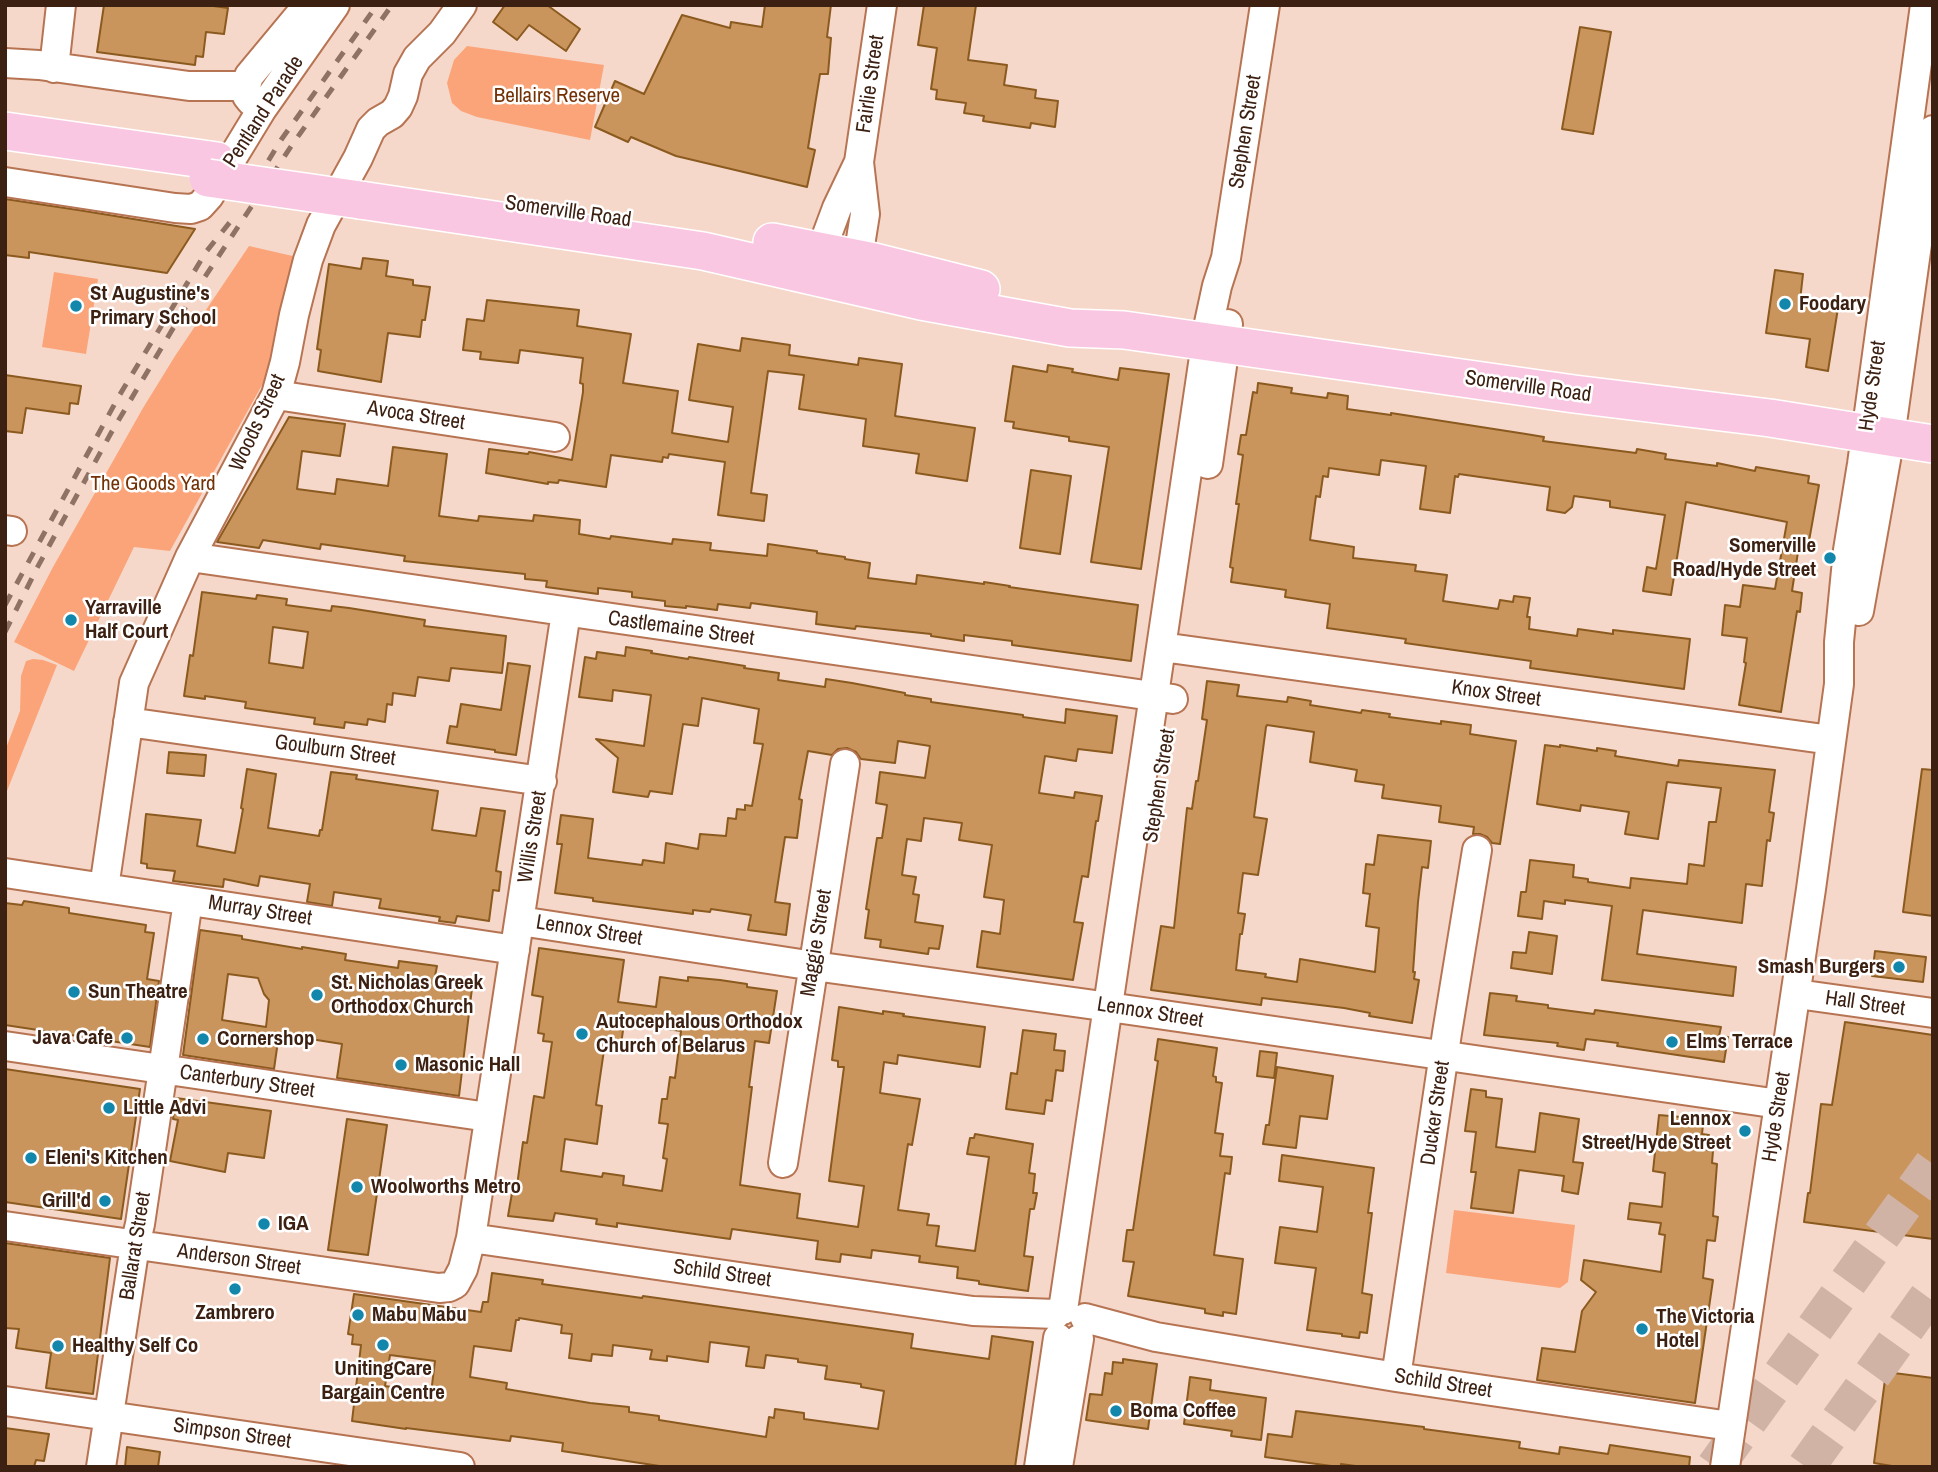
<!DOCTYPE html>
<style>
body{margin:0}
#map{position:relative;width:1938px;height:1472px;overflow:hidden;background:#f6d8ca;font-family:"Archivo Narrow",sans-serif}
canvas{display:block}
.frame{position:absolute;inset:0;border:7px solid #3c2113;pointer-events:none}
</style>
<div id="map">
<canvas width="1938" height="1472"></canvas>
<div class="frame"></div>
</div>
<script>
const g = document.querySelector('canvas').getContext('2d');
g.lineJoin = 'round';
function paint(path, color) { g.fillStyle = color; g.fill(path, 'evenodd'); }
const shape = rows => new Path2D(rows.map(r => 'M' + r).join(''));
function strokePath(path, color, width, dash) { g.strokeStyle = color; g.lineWidth = width; g.lineCap = dash ? 'butt' : 'round'; g.setLineDash(dash || []); g.stroke(path); }
function label(font, color, halo, rows, align = 'center') {
  g.font = font + ' "Archivo Narrow",sans-serif'; g.lineWidth = 5; g.setLineDash([]); g.textBaseline = 'middle'; g.strokeStyle = halo; g.fillStyle = color; for (const [text, x, y, turn = 0] of rows) {
    g.save(); g.translate(x, y); g.rotate((+turn || 0) * Math.PI / 180); g.textAlign = isNaN(turn) ? turn : align; if (halo) g.strokeText(text, 0, 0); g.fillText(text, 0, 0); g.restore();
  }
}
paint(shape([
 [467,46,604,65,590,140,477,117,461,111,452,103,447,83,454,60],
 [249,246,297,257,272,367,170,551,134,547,74,671,14,642,53,567,143,408,175,356],
 [54,272,98,279,86,354,42,347],
 [33,659,43,660,57,665,5,796,5,751,20,711,21,676,26,661],
 [1454,1210,1575,1225,1568,1282,1560,1288,1446,1273]
]), '#fba479');
const building = shape([
 [104,5,206,5,228,8,224,34,206,32,203,57,196,56,195,65,97,52,104,5],
 [505,5,547,5,580,29,566,51,529,25,517,40,493,22,505,5],
 [765,5,831,5,827,37,831,38,828,74,820,74,808,148,815,150,807,187,676,156,631,137,628,142,595,127,615,81,644,94,682,15,730,28,731,22,762,27,765,5],
 [924,5,976,5,968,60,1007,65,1004,85,1036,90,1035,98,1058,101,1055,127,1031,123,1030,128,983,121,984,116,964,113,966,103,936,99,937,90,931,89,937,48,918,45,924,5],
 [1580,27,1611,32,1593,134,1562,129,1580,27],
 [5,199,78,210,195,229,167,273,29,252,29,258,5,255,5,199],
 [363,258,388,261,386,276,413,280,413,285,430,287,425,320,422,320,420,337,388,333,381,382,318,371,321,350,317,349,329,264,361,269,363,258],
 [1775,270,1803,274,1800,301,1838,308,1828,371,1806,367,1810,339,1766,333,1775,270],
 [487,300,579,310,577,326,631,334,623,383,678,391,672,433,728,442,733,407,689,400,698,344,740,351,742,338,790,345,789,355,858,365,859,358,902,364,895,416,975,428,967,481,916,473,919,454,863,446,866,419,799,409,804,375,768,371,751,493,767,495,764,521,718,515,725,462,669,454,668,458,663,457,662,462,611,455,606,487,559,480,558,483,548,482,548,484,486,473,489,449,528,454,529,452,572,460,583,392,583,384,580,383,583,358,520,350,518,363,480,359,481,352,463,350,467,319,484,321,487,300],
 [1048,365,1073,369,1072,372,1118,380,1120,368,1169,374,1141,569,1091,562,1109,447,1069,441,1069,437,1013,428,1014,422,1005,421,1013,366,1047,372,1048,365],
 [5,375,81,386,78,404,70,403,69,414,26,408,22,433,5,431,5,375],
 [1258,383,1292,388,1291,393,1327,398,1328,393,1348,396,1347,409,1391,415,1391,413,1526,434,1544,437,1543,441,1636,453,1637,449,1666,454,1665,459,1717,466,1717,463,1755,471,1756,467,1809,476,1808,483,1819,485,1809,541,1800,539,1792,591,1802,593,1800,612,1797,611,1781,712,1739,705,1746,663,1744,662,1747,638,1722,635,1725,605,1740,607,1743,585,1775,589,1787,522,1686,502,1671,595,1643,591,1647,567,1656,569,1665,515,1610,507,1610,501,1574,496,1572,507,1565,513,1547,510,1550,487,1459,474,1458,477,1455,476,1450,513,1420,509,1426,466,1381,460,1379,475,1329,468,1328,477,1323,476,1320,497,1316,496,1310,540,1354,547,1353,558,1416,565,1415,571,1447,575,1443,601,1498,609,1500,600,1513,602,1514,596,1530,598,1527,617,1530,617,1529,629,1577,636,1578,629,1613,634,1613,630,1690,639,1684,689,1530,668,1531,661,1405,643,1406,639,1327,628,1330,604,1285,597,1286,590,1231,582,1233,568,1230,567,1239,504,1236,504,1243,455,1238,454,1241,435,1246,435,1253,392,1257,393,1258,383],
 [289,417,345,424,340,456,302,451,297,489,335,494,337,479,388,486,393,447,447,454,439,516,478,521,479,516,533,521,534,515,580,520,579,534,610,539,611,536,672,544,673,539,711,543,710,550,767,556,768,544,817,551,817,553,845,557,845,559,870,563,868,578,916,584,917,575,984,584,984,582,1010,586,1009,587,1138,605,1131,661,1012,645,1012,641,964,635,964,641,931,636,931,634,856,626,855,629,816,624,817,612,751,603,750,608,718,604,717,610,686,606,686,608,665,606,665,601,632,597,632,592,598,588,598,594,546,587,547,581,525,579,525,574,404,561,405,556,321,544,320,549,263,540,259,548,217,542,289,417],
 [1031,470,1071,476,1060,554,1020,548,1031,470],
 [202,592,256,599,257,595,287,599,286,605,331,611,332,606,349,608,425,620,424,626,506,636,502,673,451,668,449,681,418,677,415,696,393,693,392,705,387,704,385,722,368,719,367,725,345,722,344,728,314,724,315,718,245,708,246,702,205,696,205,699,184,696,190,655,193,656,202,592],
 [273,627,308,632,303,668,269,663,273,627],
 [626,647,652,651,651,653,688,659,689,657,708,660,745,666,744,668,779,673,778,680,825,687,826,679,852,683,905,693,905,695,931,699,931,702,1023,715,1023,717,1065,723,1066,709,1117,716,1112,753,1078,749,1076,761,1045,756,1039,793,1074,798,1075,792,1102,796,1098,821,1096,821,1088,877,1082,876,1074,922,1083,923,1073,980,977,967,982,931,1000,934,1004,900,984,897,992,845,959,840,962,823,924,818,921,841,907,839,902,875,916,877,913,894,919,895,915,922,943,926,939,949,929,948,928,954,880,947,881,940,865,938,869,910,866,909,877,838,882,838,887,805,876,803,880,772,925,778,930,746,898,741,895,763,861,759,856,752,847,748,838,749,832,755,808,751,799,799,802,800,797,838,785,837,775,902,790,904,786,935,748,930,751,915,711,909,710,912,693,910,693,914,593,901,593,898,555,893,562,844,557,844,561,815,593,819,588,858,642,865,643,860,664,863,666,843,698,849,700,834,726,836,728,818,736,819,737,809,745,810,745,805,752,806,763,744,754,743,759,709,702,698,698,726,683,724,672,794,650,791,648,797,613,792,618,758,596,739,644,746,651,695,613,690,612,701,579,697,585,657,596,659,597,652,625,656,626,647],
 [508,663,530,666,516,755,495,752,495,750,447,743,450,726,457,727,461,704,501,710,508,663],
 [1207,681,1239,685,1237,696,1287,702,1288,697,1311,701,1310,705,1361,713,1362,710,1390,714,1389,717,1441,724,1441,721,1471,725,1470,734,1516,741,1500,844,1492,843,1487,837,1480,834,1473,834,1474,827,1439,822,1441,806,1382,798,1384,785,1355,781,1357,770,1310,762,1314,732,1267,725,1266,727,1254,817,1267,819,1258,875,1243,873,1238,913,1245,914,1242,934,1240,934,1236,970,1266,974,1265,977,1297,982,1300,959,1375,972,1379,928,1366,926,1370,894,1363,893,1366,864,1374,865,1378,835,1431,841,1428,868,1422,867,1418,902,1413,972,1415,972,1414,979,1419,980,1412,1023,1369,1016,1370,1013,1344,1008,1262,998,1261,1005,1151,990,1161,926,1174,928,1187,808,1192,809,1196,781,1198,781,1207,720,1202,719,1207,681],
 [1545,745,1560,747,1560,745,1597,751,1597,748,1616,751,1615,756,1678,766,1679,760,1775,770,1769,812,1774,813,1770,841,1767,840,1762,886,1746,884,1742,923,1643,910,1637,954,1736,967,1733,996,1602,980,1612,906,1565,900,1565,904,1544,901,1542,919,1518,916,1521,892,1526,892,1530,860,1574,865,1573,877,1588,879,1588,882,1630,888,1631,878,1687,884,1689,864,1704,866,1709,822,1716,822,1721,788,1667,782,1658,839,1625,834,1629,812,1581,805,1580,811,1537,804,1545,745],
 [169,752,206,755,204,776,167,773,169,752],
 [247,769,276,774,268,828,319,836,320,830,322,830,331,772,357,775,356,779,438,791,432,830,476,836,481,808,505,811,496,871,501,872,499,891,493,890,489,921,457,916,455,923,439,921,440,917,379,908,381,899,334,892,332,906,307,902,310,884,260,876,258,886,224,879,223,887,173,881,175,871,147,868,147,864,141,863,146,814,201,820,197,846,235,853,243,809,241,808,247,769],
 [1922,769,1933,770,1933,916,1903,912,1922,769],
 [24,901,69,908,69,913,146,925,145,932,154,933,147,979,159,981,150,1047,5,1025,5,903,22,905,24,901],
 [200,930,242,936,242,939,302,949,302,947,346,954,345,960,398,968,399,961,437,966,435,976,473,980,459,1096,337,1078,342,1044,279,1034,274,1069,183,1055,200,930],
 [228,974,258,978,264,994,269,1000,266,1027,222,1020,228,974],
 [1529,932,1557,936,1552,974,1511,968,1513,952,1526,953,1529,932],
 [539,948,624,960,618,1002,656,1007,660,977,688,981,688,977,720,980,747,984,747,987,777,991,769,1043,755,1041,749,1087,752,1087,740,1185,800,1194,797,1218,858,1227,864,1186,829,1181,844,1067,838,1067,838,1061,832,1060,839,1007,883,1014,883,1011,904,1014,903,1016,985,1027,980,1067,898,1055,897,1064,884,1062,880,1093,920,1099,912,1145,908,1144,898,1210,929,1214,927,1225,939,1226,936,1246,975,1251,989,1157,967,1154,970,1138,974,1138,975,1134,1033,1144,1029,1173,1035,1174,1033,1193,1037,1193,1034,1209,1030,1209,1024,1256,1033,1257,1028,1291,979,1284,979,1281,957,1278,958,1267,919,1262,920,1256,872,1250,871,1258,841,1254,840,1262,816,1259,818,1241,732,1229,730,1239,617,1223,617,1227,596,1224,597,1219,555,1213,553,1221,508,1216,512,1193,516,1193,523,1142,527,1143,534,1096,544,1098,552,1042,543,1041,544,1034,538,1033,543,997,532,995,539,948],
 [624,1023,681,1031,675,1078,670,1077,667,1099,662,1099,659,1123,668,1124,663,1158,667,1159,662,1191,623,1185,624,1176,603,1173,602,1177,561,1171,565,1139,597,1144,602,1106,596,1105,604,1050,620,1052,624,1023],
 [1875,951,1926,957,1923,982,1872,976,1875,951],
 [1490,993,1517,996,1516,1001,1548,1005,1548,1008,1594,1014,1595,1010,1721,1027,1719,1036,1728,1037,1724,1062,1617,1046,1618,1043,1586,1039,1584,1050,1557,1046,1558,1043,1484,1035,1490,993],
 [1845,1022,1933,1035,1933,1239,1804,1222,1808,1193,1810,1193,1821,1104,1832,1105,1845,1022],
 [1023,1030,1056,1034,1054,1050,1065,1051,1063,1071,1056,1070,1052,1101,1046,1100,1044,1114,1006,1109,1011,1073,1017,1074,1023,1030],
 [1158,1039,1217,1048,1213,1076,1216,1077,1216,1082,1222,1083,1215,1133,1223,1134,1220,1156,1232,1157,1230,1174,1225,1173,1214,1255,1243,1259,1236,1314,1223,1312,1223,1316,1205,1313,1205,1309,1128,1296,1134,1262,1123,1261,1127,1230,1133,1230,1158,1061,1155,1060,1158,1039],
 [1260,1051,1277,1053,1274,1078,1257,1076,1260,1051],
 [1277,1067,1333,1076,1327,1119,1300,1116,1296,1148,1263,1144,1266,1125,1269,1125,1277,1067],
 [5,1069,140,1089,121,1219,5,1202,5,1069],
 [1471,1089,1486,1091,1486,1097,1502,1099,1496,1147,1535,1152,1540,1113,1579,1119,1573,1162,1583,1163,1578,1194,1562,1191,1564,1176,1519,1170,1513,1213,1471,1208,1476,1172,1471,1172,1476,1132,1465,1131,1471,1089],
 [176,1098,271,1111,264,1158,228,1153,225,1172,170,1161,178,1120,173,1119,176,1098],
 [1659,1115,1692,1118,1691,1124,1703,1125,1702,1134,1709,1135,1707,1150,1713,1151,1712,1163,1717,1164,1713,1216,1718,1217,1715,1241,1707,1240,1703,1278,1713,1280,1695,1403,1537,1380,1542,1348,1575,1352,1582,1311,1596,1292,1581,1280,1584,1260,1661,1272,1665,1235,1659,1234,1661,1223,1628,1219,1630,1203,1662,1207,1665,1173,1653,1171,1659,1115],
 [347,1119,387,1125,368,1255,328,1250,347,1119],
 [1282,1155,1374,1168,1368,1213,1372,1213,1362,1293,1372,1295,1367,1333,1360,1332,1359,1338,1342,1336,1342,1334,1307,1330,1316,1268,1275,1263,1280,1227,1317,1232,1323,1187,1279,1181,1282,1155],
 [5,1243,110,1258,93,1394,46,1388,51,1353,16,1348,19,1329,5,1328,5,1243],
 [492,1273,543,1280,542,1284,642,1298,643,1296,707,1305,913,1334,911,1348,989,1359,992,1336,1033,1342,1015,1467,666,1467,562,1451,563,1443,511,1436,510,1441,406,1428,406,1429,352,1421,361,1345,352,1344,353,1335,348,1334,354,1294,481,1312,483,1302,488,1302,492,1273],
 [519,1318,562,1325,561,1333,572,1334,569,1358,591,1361,592,1354,612,1356,613,1345,652,1350,650,1359,667,1361,667,1356,708,1362,710,1342,749,1347,746,1366,764,1368,766,1355,798,1359,798,1362,827,1366,825,1379,861,1384,861,1387,884,1391,878,1429,804,1419,804,1413,775,1409,774,1418,769,1417,766,1437,659,1420,659,1416,629,1412,629,1407,590,1403,506,1389,507,1383,470,1377,474,1346,511,1351,516,1320,519,1320,519,1318],
 [390,1355,435,1361,431,1393,385,1386,390,1355],
 [1123,1359,1157,1364,1148,1429,1086,1420,1090,1394,1102,1395,1105,1373,1112,1374,1113,1362,1123,1363,1123,1359],
 [1886,1372,1933,1378,1933,1467,1898,1467,1874,1463,1886,1372],
 [1190,1377,1211,1380,1210,1390,1266,1398,1261,1440,1231,1436,1232,1431,1184,1424,1190,1377],
 [1296,1411,1424,1427,1424,1429,1520,1442,1519,1448,1559,1454,1560,1447,1608,1454,1610,1445,1690,1457,1689,1467,1363,1467,1341,1464,1341,1467,1339,1467,1265,1457,1268,1434,1292,1437,1296,1411],
 [5,1428,49,1434,44,1461,36,1460,34,1467,5,1467,5,1428],
 [127,1447,160,1452,158,1467,125,1467,127,1447]
]);
paint(building, '#ca955d');
strokePath(building, '#8b5a1f', 2);
strokePath(shape([
 [1715,1467,1933,1164],
 [1806,1467,1933,1290]
]), '#d1b3a5', 38, [38, 19]);
const minor = shape([
 [5,63,39,65,189,86,246,86],
 [54,68,61,5],
 [251,101,247,96,245,89,249,76,308,5],
 [5,182,175,208,191,209,200,206,209,196,262,109,335,5],
 [821,251,837,208,859,162],
 [858,258,865,214,859,162,882,5],
 [276,395,555,437],
 [1208,464,1228,324],
 [5,530,12,531],
 [190,557,1173,699],
 [1859,611,1890,437,1933,130],
 [1162,647,1831,740],
 [128,722,542,781],
 [5,873,515,950],
 [104,888,134,683,190,557,276,395,285,362,294,315,308,260,321,225,358,158,371,129,378,122,392,114,398,107,403,96,408,74,417,58,442,33,462,5],
 [520,921,814,966,1088,1004,1779,1104],
 [1797,994,1933,1013],
 [5,1046,488,1117],
 [783,1163,845,764],
 [5,1226,439,1288,449,1287,455,1284,463,1269,471,1238,566,612],
 [471,1238,973,1311,1056,1314],
 [1063,1310,1209,323,1217,286,1226,258,1265,5],
 [1085,1318,1156,1337,1396,1377,1730,1426],
 [1396,1377,1447,1033,1477,850],
 [5,1401,460,1467],
 [101,1467,135,1245,140,1224,188,901],
 [1039,1467,1058,1338],
 [1058,1467,1079,1339],
 [1725,1467,1811,889,1839,684,1839,642,1848,550,1862,464,1925,5]
]);
const major = shape([
 [5,131,217,161],
 [360,200,703,251,921,301,1070,328,1124,330,1574,394,1770,418,1933,444],
 [772,242,874,262,981,289]
]);
strokePath(minor, '#b77453', 32);
strokePath(major, '#fff', 40);
strokePath(minor, '#fff', 28);
strokePath(major, '#fac7e2', 37);
strokePath(shape([
 [256,181,281,140,377,5],
 [5,605,119,396,206,252,230,222],
 [5,632,37,568,111,433,191,298,294,142,392,5]
]), '#8f7264', 5, [12, 12]);
const majorBridge = shape([
 [208,178,360,200]
]);
strokePath(majorBridge, '#fff', 40, []);
strokePath(majorBridge, '#fac7e2', 37);
for (const [x, y, r, color] of [
 [1785,304,7,"#1286ab"],
 [76,306,7,"#1286ab"],
 [1830,558,7,"#1286ab"],
 [71,620,7,"#1286ab"],
 [1899,967,7,"#1286ab"],
 [74,992,7,"#1286ab"],
 [317,995,7,"#1286ab"],
 [582,1034,7,"#1286ab"],
 [127,1038,7,"#1286ab"],
 [203,1039,7,"#1286ab"],
 [1672,1042,7,"#1286ab"],
 [401,1065,7,"#1286ab"],
 [109,1108,7,"#1286ab"],
 [1745,1131,7,"#1286ab"],
 [31,1158,7,"#1286ab"],
 [357,1187,7,"#1286ab"],
 [105,1201,7,"#1286ab"],
 [264,1224,7,"#1286ab"],
 [235,1289,7,"#1286ab"],
 [358,1315,7,"#1286ab"],
 [1642,1329,7,"#1286ab"],
 [383,1345,7,"#1286ab"],
 [58,1346,7,"#1286ab"],
 [1116,1411,7,"#1286ab"]
]) { const dot = new Path2D(); dot.arc(x, y, r, 0, 2 * Math.PI); g.fillStyle = color; g.fill(dot); strokePath(dot, '#fff', 2.5); }
label('21px', '#3c2113', '#fff', [
 ["Fairlie Street",871,84,-82],
 ["Pentland Parade",264,112,-57],
 ["Stephen Street",1246,132,-81],
 ["Somerville Road",568,212,8],
 ["Hyde Street",1873,386,-82],
 ["Somerville Road",1528,387,8],
 ["Avoca Street",416,416,9],
 ["Woods Street",258,423,-65],
 ["Castlemaine Street",681,629,8],
 ["Knox Street",1496,694,8],
 ["Goulburn Street",335,751,8],
 ["Stephen Street",1160,786,-81],
 ["Willis Street",533,837,-81],
 ["Murray Street",260,911,9],
 ["Lennox Street",589,931,9],
 ["Maggie Street",817,943,-81],
 ["Hall Street",1865,1004,8],
 ["Lennox Street",1150,1013,9],
 ["Canterbury Street",247,1082,8],
 ["Ducker Street",1436,1113,-82],
 ["Hyde Street",1777,1117,-81],
 ["Ballarat Street",136,1246,-81],
 ["Anderson Street",239,1260,8],
 ["Schild Street",722,1274,8],
 ["Schild Street",1443,1384,9],
 ["Simpson Street",232,1434,8]
]);
label('21px', '#743105', '#fff', [
 ["Bellairs Reserve",557,96],
 ["The Goods Yard",153,484]
]);
label('bold 21px', '#3c2113', '#fff', [
 ["St Augustine's",90,294],
 ["Primary School",90,318],
 ["Foodary",1799,304],
 ["Somerville",1816,546,"right"],
 ["Road/Hyde Street",1816,570,"right"],
 ["Yarraville",85,608],
 ["Half Court",85,632],
 ["Smash Burgers",1885,967,"right"],
 ["St. Nicholas Greek",331,983],
 ["Orthodox Church",331,1007],
 ["Sun Theatre",88,992],
 ["Autocephalous Orthodox",596,1022],
 ["Church of Belarus",596,1046],
 ["Java Cafe",113,1038,"right"],
 ["Cornershop",217,1039],
 ["Elms Terrace",1686,1042],
 ["Masonic Hall",415,1065],
 ["Little Advi",123,1108],
 ["Lennox",1731,1119,"right"],
 ["Street/Hyde Street",1731,1143,"right"],
 ["Eleni's Kitchen",45,1158],
 ["Woolworths Metro",371,1187],
 ["Grill'd",91,1201,"right"],
 ["IGA",278,1224],
 ["Zambrero",235,1313,"center"],
 ["Mabu Mabu",372,1315],
 ["The Victoria",1656,1317],
 ["Hotel",1656,1341],
 ["Healthy Self Co",72,1346],
 ["UnitingCare",383,1369,"center"],
 ["Bargain Centre",383,1393,"center"],
 ["Boma Coffee",1130,1411]
], 'left');
</script>
